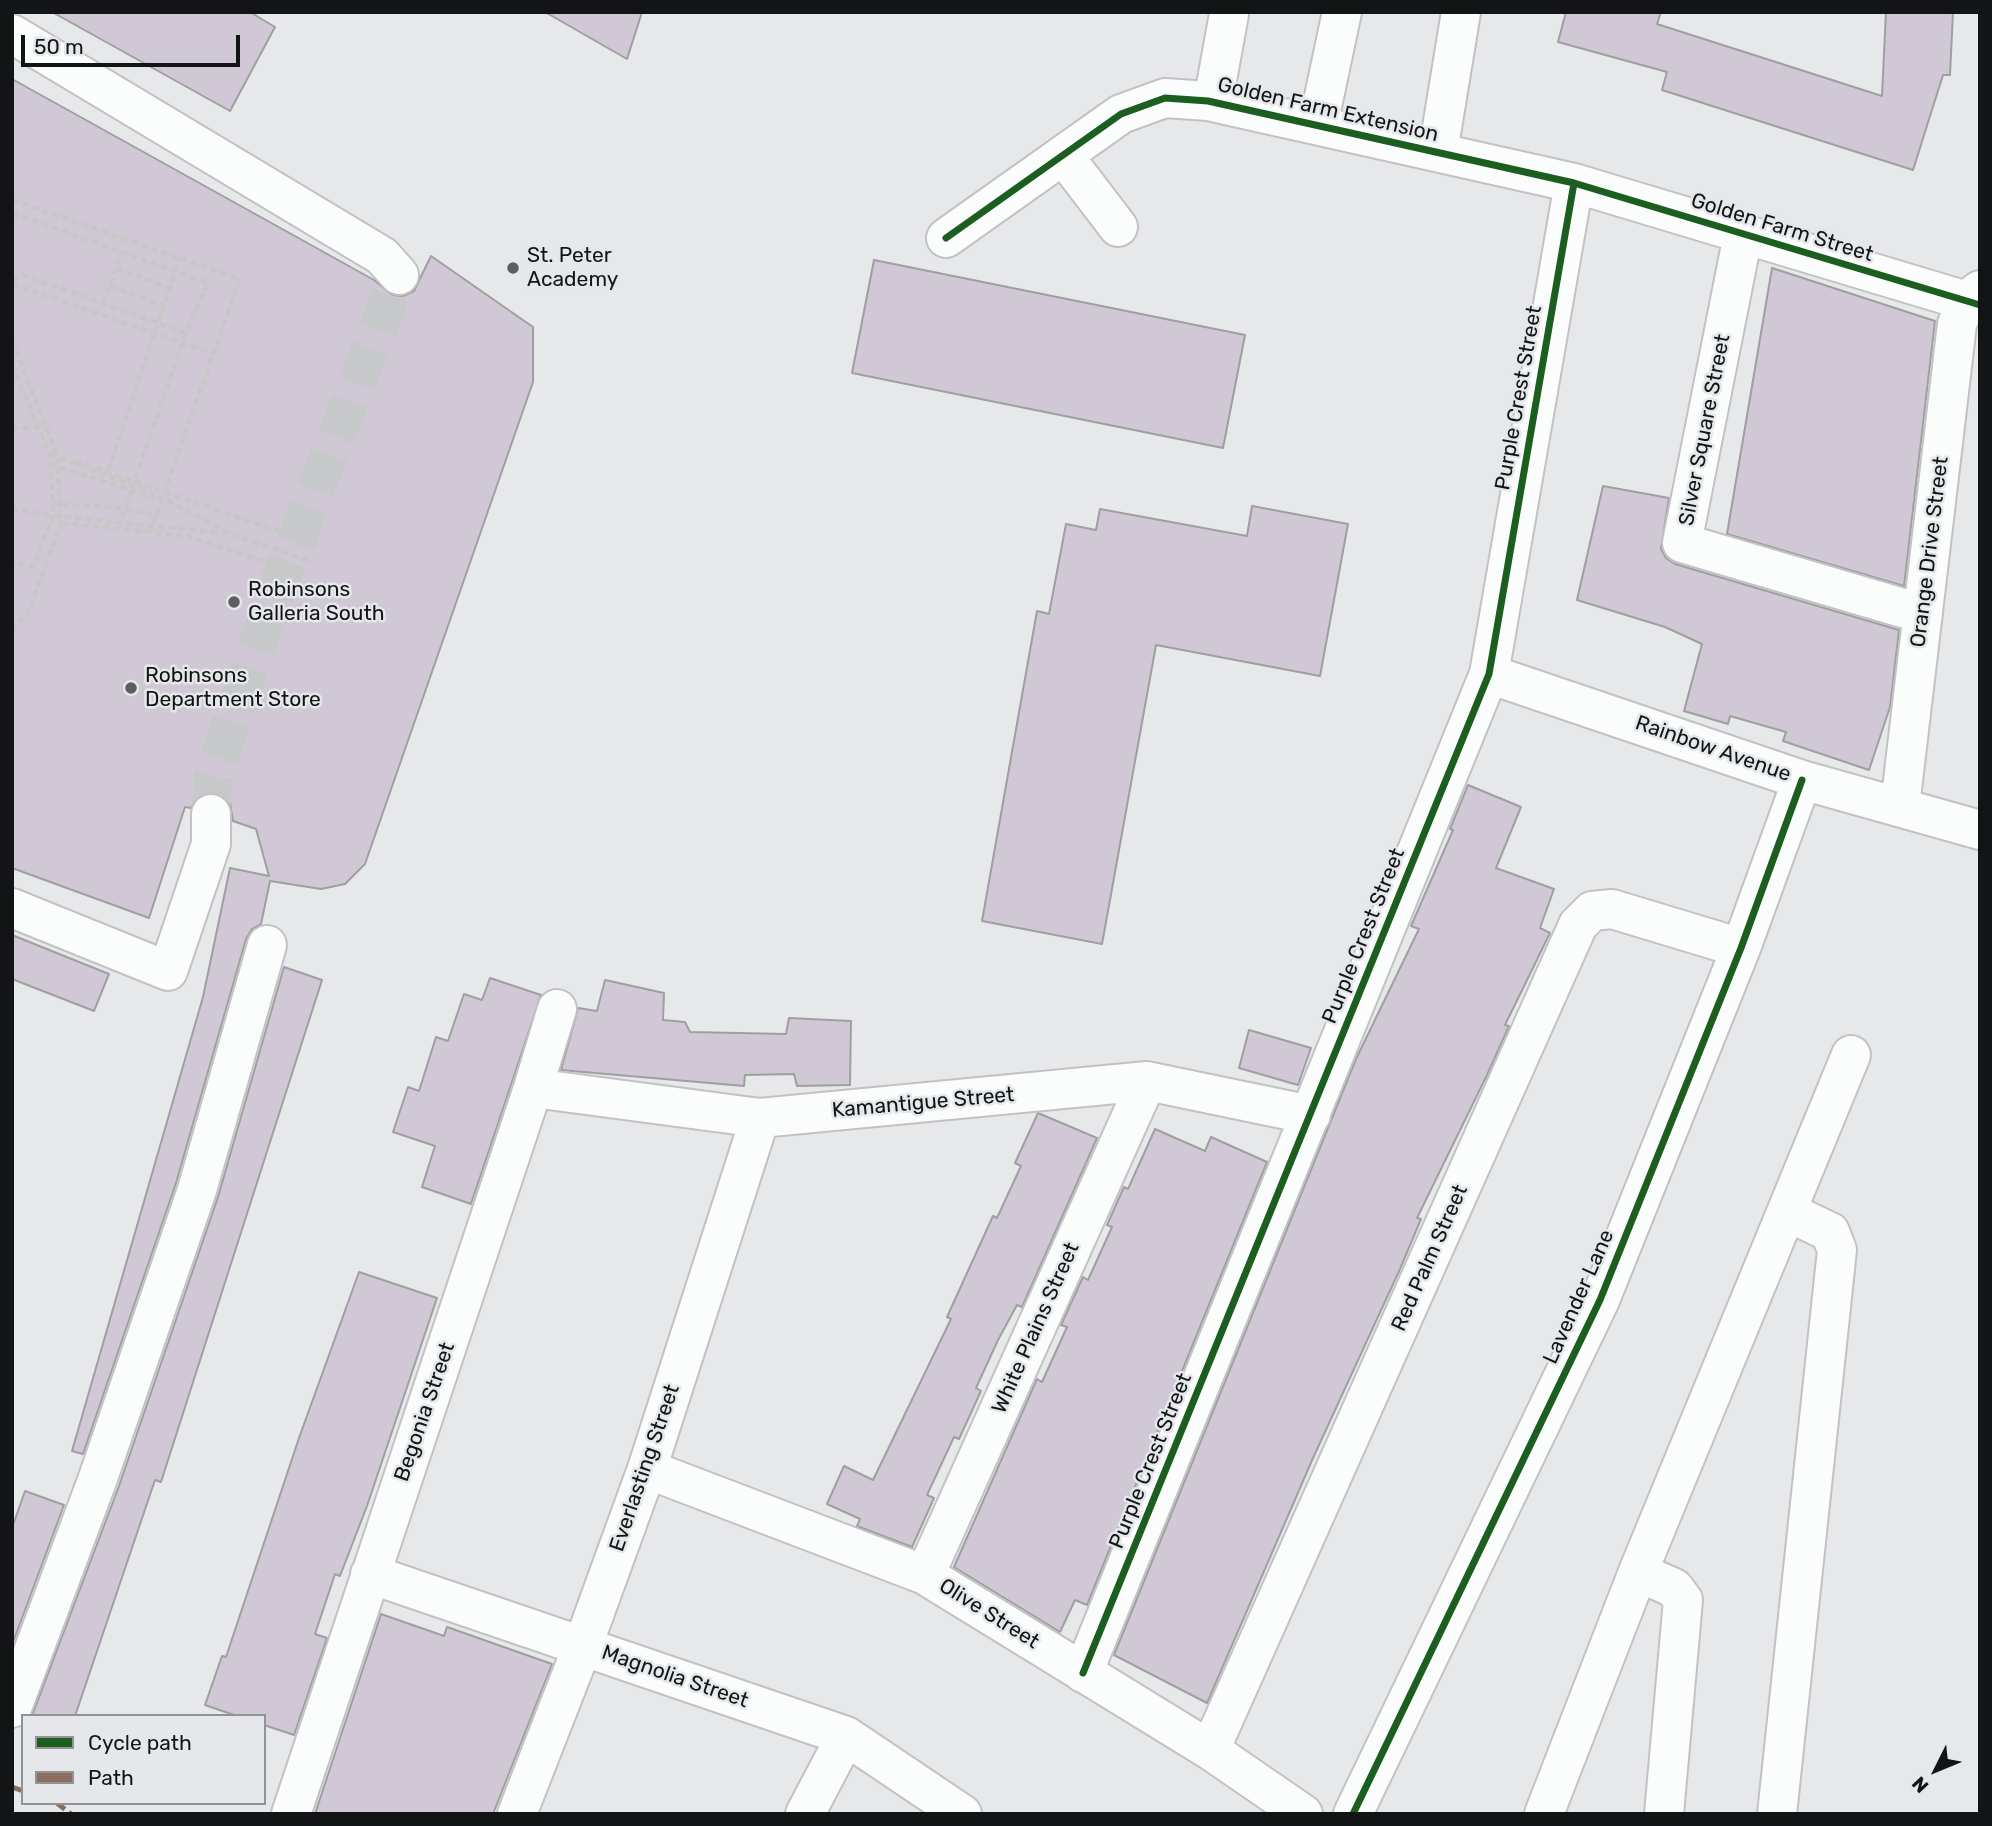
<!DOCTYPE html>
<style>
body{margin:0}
#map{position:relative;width:1992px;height:1826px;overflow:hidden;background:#e6e8ea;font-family:Rubik,sans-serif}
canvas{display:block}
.frame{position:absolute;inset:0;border:14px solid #131415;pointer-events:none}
.legend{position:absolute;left:21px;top:1714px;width:245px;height:91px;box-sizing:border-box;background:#e5e7eb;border:2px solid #919395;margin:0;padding:9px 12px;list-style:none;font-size:21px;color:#131415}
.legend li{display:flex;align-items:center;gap:14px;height:35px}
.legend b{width:35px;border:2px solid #919395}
.north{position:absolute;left:1901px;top:1735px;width:70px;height:70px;-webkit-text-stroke:5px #e5e7eb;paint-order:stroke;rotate:227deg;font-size:19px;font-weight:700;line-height:28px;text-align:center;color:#131415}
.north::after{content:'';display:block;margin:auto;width:24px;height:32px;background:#131415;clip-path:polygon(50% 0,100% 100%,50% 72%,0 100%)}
.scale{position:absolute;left:21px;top:35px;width:219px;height:32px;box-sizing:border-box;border:4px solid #131415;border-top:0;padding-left:9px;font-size:21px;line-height:24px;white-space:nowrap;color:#131415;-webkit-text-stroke:5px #e5e7eb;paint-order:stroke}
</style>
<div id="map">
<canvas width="1992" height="1826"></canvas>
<div class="frame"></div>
<ul class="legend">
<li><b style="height:9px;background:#1b5e20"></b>Cycle path</li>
<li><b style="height:9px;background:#8d6e63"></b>Path</li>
</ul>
<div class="north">N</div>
<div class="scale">50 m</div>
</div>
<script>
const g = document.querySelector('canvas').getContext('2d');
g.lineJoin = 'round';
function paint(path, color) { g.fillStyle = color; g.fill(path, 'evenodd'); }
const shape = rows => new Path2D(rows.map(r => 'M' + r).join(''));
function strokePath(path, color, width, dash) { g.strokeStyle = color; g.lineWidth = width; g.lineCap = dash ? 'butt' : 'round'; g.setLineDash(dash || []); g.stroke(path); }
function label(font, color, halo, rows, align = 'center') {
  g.font = font + ' Rubik,sans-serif'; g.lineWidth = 5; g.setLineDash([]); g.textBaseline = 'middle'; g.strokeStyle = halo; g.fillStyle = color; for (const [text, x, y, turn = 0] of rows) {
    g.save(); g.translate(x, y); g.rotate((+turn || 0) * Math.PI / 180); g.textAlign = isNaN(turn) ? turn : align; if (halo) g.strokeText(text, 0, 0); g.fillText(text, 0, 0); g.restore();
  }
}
const building = shape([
 [52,12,250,12,275,27,230,111,52,12],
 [545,12,642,12,627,59,545,12],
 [1566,12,1661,12,1657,24,1882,96,1886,12,1953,12,1950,75,1943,75,1913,170,1662,90,1667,72,1558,42,1566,12],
 [12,79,374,280,392,295,403,296,414,291,431,256,533,327,533,382,365,864,345,884,321,889,270,881,261,924,252,929,246,939,176,1183,83,1454,72,1451,203,997,230,868,269,876,256,829,233,821,230,803,221,795,212,792,200,795,191,808,185,807,149,918,12,868,12,79],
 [874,260,1245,335,1223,448,852,373,874,260],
 [1772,268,1935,321,1904,586,1727,534,1772,268],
 [1603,486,1669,498,1661,549,1666,558,1675,564,1899,630,1890,707,1869,770,1783,741,1786,732,1730,716,1728,724,1684,711,1702,644,1665,627,1577,600,1603,486],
 [1252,506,1348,524,1320,676,1156,645,1102,944,982,921,1037,611,1049,614,1066,524,1096,530,1100,509,1247,536,1252,506],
 [1468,785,1521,807,1496,868,1554,889,1540,928,1550,933,1505,1025,1509,1026,1487,1075,1417,1218,1421,1219,1400,1269,1313,1458,1207,1703,1114,1655,1356,1059,1419,929,1411,926,1453,830,1450,829,1468,785],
 [12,935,109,974,94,1011,12,979,12,935],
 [284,967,322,980,161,1482,155,1480,75,1716,32,1716,119,1486,218,1197,284,967],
 [490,978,541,995,471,1204,422,1187,435,1146,393,1132,408,1087,419,1091,436,1037,448,1041,464,994,482,1000,490,978],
 [605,980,664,993,663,1020,685,1022,690,1032,786,1034,789,1018,851,1021,850,1085,797,1086,794,1074,745,1075,744,1086,561,1070,578,1008,597,1011,605,980],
 [1249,1030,1311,1048,1298,1085,1239,1068,1249,1030],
 [1038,1113,1097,1138,1022,1307,1017,1305,998,1340,976,1388,981,1391,959,1439,954,1437,927,1495,934,1498,912,1547,857,1526,860,1519,827,1504,844,1466,873,1480,951,1319,947,1317,993,1216,997,1218,1021,1166,1015,1163,1038,1113],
 [1155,1129,1205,1151,1211,1137,1267,1162,1087,1605,1075,1600,1060,1632,954,1567,1037,1379,1042,1382,1067,1327,1061,1325,1083,1277,1088,1280,1112,1227,1107,1225,1124,1187,1128,1189,1155,1129],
 [359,1272,437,1298,367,1506,340,1576,335,1574,315,1634,327,1638,294,1735,264,1725,264,1716,237,1716,205,1705,222,1656,226,1657,299,1438,359,1272],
 [25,1491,64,1505,12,1645,12,1528,25,1491],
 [381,1614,444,1636,447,1627,552,1664,493,1814,315,1814,381,1614]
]);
paint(building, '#d1c8d6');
strokePath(building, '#9f9fa1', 2);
strokePath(shape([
 [211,814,213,777,273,599,399,275]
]), '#c6c8ca', 38, [38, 19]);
const minor = shape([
 [12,34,382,256,399,275],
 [1213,102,1229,14],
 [1318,125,1342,12],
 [1438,152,1461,12],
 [1063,155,1118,227],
 [1743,235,1682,543,1923,614],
 [946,238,1121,114,1165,98,1208,101,1574,183,1980,305],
 [1489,674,1802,780,1980,830],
 [1900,806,1957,324,1967,300,1980,290],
 [12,908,168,971,211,844,211,814],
 [533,1088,760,1118,1147,1081,1311,1115],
 [647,1469,925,1575,1210,1750,1303,1814],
 [1638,1572,1674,1588,1683,1600,1664,1814],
 [370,1574,846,1736,962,1814],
 [925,1575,1147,1081],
 [1083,1673,1489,674,1574,183],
 [12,1708,98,1478,197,1190,267,945],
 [1210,1750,1578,925,1592,911,1612,909,1741,948],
 [291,1814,533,1088,557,1009],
 [517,1814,583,1645,647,1469,760,1118],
 [805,1814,846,1736],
 [1353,1814,1600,1300,1741,948,1802,780],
 [1544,1814,1638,1572,1851,1055],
 [1777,1814,1837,1250,1830,1232,1788,1212]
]);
strokePath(minor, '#c2c2c4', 42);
strokePath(shape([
 [12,200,240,279,150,532],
 [12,213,208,283,186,333,120,523],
 [116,268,170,288],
 [12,280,23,275,186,333],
 [12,284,214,354],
 [110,286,164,305],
 [103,304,122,252],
 [12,340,57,455,61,523,28,613,12,629],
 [12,365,50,454,53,516,33,566,12,562],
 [12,428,47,428],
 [50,454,157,495,229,533,312,562],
 [75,461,318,545],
 [50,464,156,498],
 [108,471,180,258],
 [52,504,126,508,157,516],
 [12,509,53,516,225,533],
 [61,523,188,536,306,576]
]), '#c7c7c8', 4.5, [7, 3.5]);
strokePath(minor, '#fbfcfc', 38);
strokePath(shape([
 [12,1787,23,1791],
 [57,1803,71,1814]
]), '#8d6e63', 5, [10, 5]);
strokePath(shape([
 [946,238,1121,114,1165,98,1208,101,1574,183,1980,305],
 [1083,1673,1489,674,1574,183],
 [1353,1814,1600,1300,1741,948,1802,780]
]), '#1b5e20', 7);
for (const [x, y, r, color] of [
 [513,268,7,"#5d5e60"],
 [234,602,7,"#5d5e60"],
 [131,688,7,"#5d5e60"]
]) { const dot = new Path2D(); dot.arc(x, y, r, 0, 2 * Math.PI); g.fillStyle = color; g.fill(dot); strokePath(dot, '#e5e7eb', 2.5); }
label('21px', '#131415', '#e5e7eb', [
 ["Golden Farm Extension",1328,110,13],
 ["Golden Farm Street",1782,228,17],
 ["Purple Crest Street",1519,398,-80],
 ["Silver Square Street",1705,430,-79],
 ["Orange Drive Street",1930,552,-83],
 ["Rainbow Avenue",1713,749,19],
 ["Purple Crest Street",1364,936,-68],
 ["Kamantigue Street",923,1103,-5],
 ["Red Palm Street",1430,1258,-66],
 ["Lavender Lane",1579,1297,-66],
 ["White Plains Street",1036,1328,-66],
 ["Begonia Street",425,1412,-71],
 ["Purple Crest Street",1151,1461,-68],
 ["Everlasting Street",645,1468,-71],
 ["Olive Street",989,1614,32],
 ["Magnolia Street",675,1677,19]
]);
label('21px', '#131415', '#e5e7eb', [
 ["St. Peter",527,256],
 ["Academy",527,280],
 ["Robinsons",248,590],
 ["Galleria South",248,614],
 ["Robinsons",145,676],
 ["Department Store",145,700]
], 'left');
</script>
